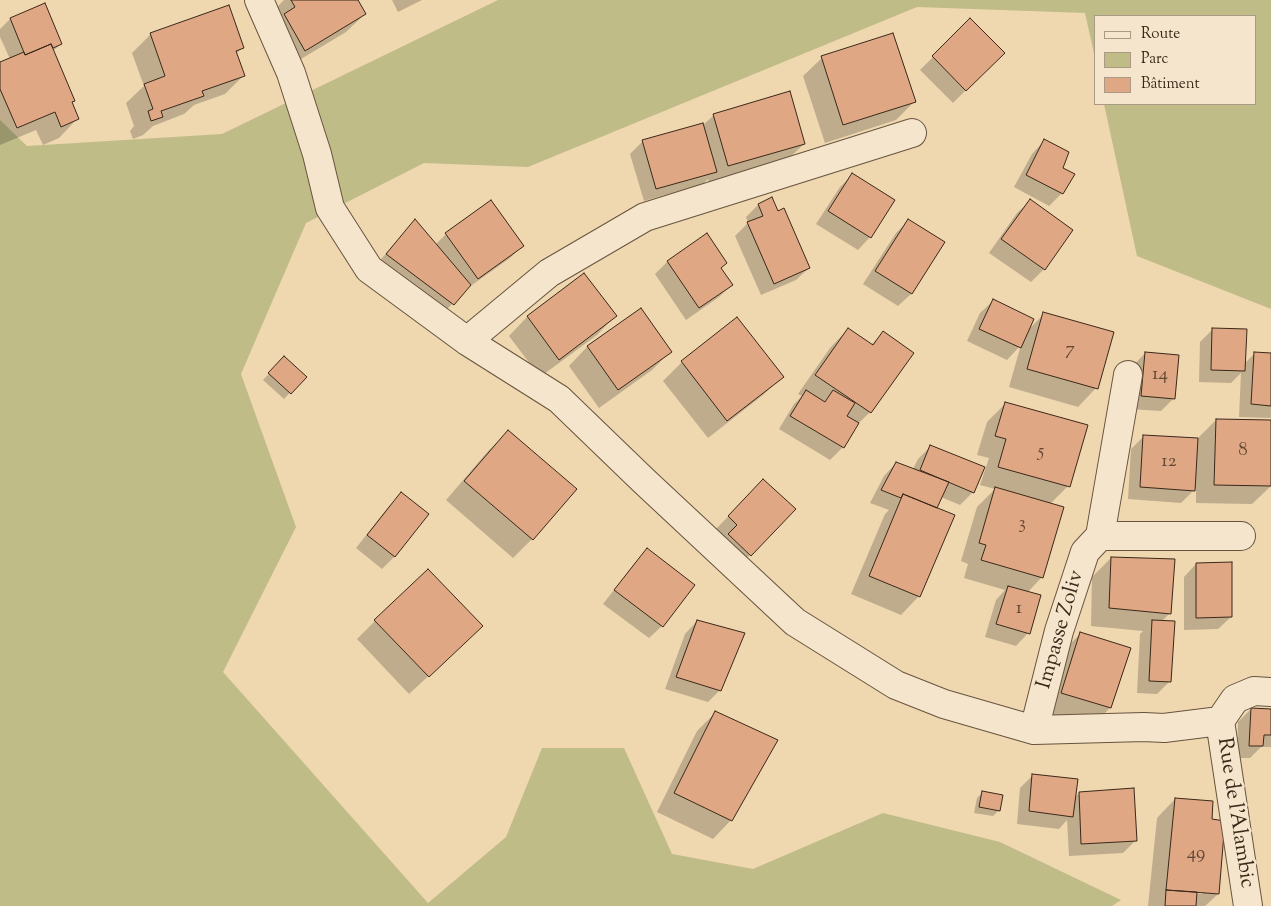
<!DOCTYPE html>
<meta charset="utf-8">
<style>
body{margin:0}
#map{position:relative;width:1271px;height:906px;overflow:hidden;background:#efd7b0;font-family:"Sorts Mill Goudy",serif}
canvas{display:block}
.legend{position:absolute;left:1094px;top:15px;width:162px;height:90px;box-sizing:border-box;background:#f5e5cc;border:1px solid #aa9984;margin:0;padding:6px 9px;list-style:none;font-size:15px;color:#3a2819}
.legend li{display:flex;align-items:center;gap:10px;height:25px}
.legend b{width:25px;border:1px solid #aa9984}
</style>
<div id="map">
<canvas width="1271" height="906"></canvas>
<ul class="legend">
<li><b style="height:6px;background:#f5e5cc"></b>Route</li>
<li><b style="height:14px;background:#c0bc87"></b>Parc</li>
<li><b style="height:14px;background:#dfa783"></b>Bâtiment</li>
</ul>
</div>
<script>
const g = document.querySelector('canvas').getContext('2d');
g.lineJoin = 'round';
function paint(path, color) { g.fillStyle = color; g.fill(path, 'evenodd'); }
const shape = rows => new Path2D(rows.map(r => 'M' + r).join(''));
function strokePath(path, color, width, dash) { g.strokeStyle = color; g.lineWidth = width; g.lineCap = dash ? 'butt' : 'round'; g.setLineDash(dash || []); g.stroke(path); }
function label(font, color, halo, rows, align = 'center') {
  g.font = font + ' "Sorts Mill Goudy",serif'; g.lineWidth = 5; g.setLineDash([]); g.textBaseline = 'middle'; g.strokeStyle = halo; g.fillStyle = color; for (const [text, x, y, turn = 0] of rows) {
    g.save(); g.translate(x, y); g.rotate((+turn || 0) * Math.PI / 180); g.textAlign = isNaN(turn) ? turn : align; if (halo) g.strokeText(text, 0, 0); g.fillText(text, 0, 0); g.restore();
  }
}
paint(shape([
 [498,0,1271,0,1271,309,1137,256,1104,104,1255,104,1255,16,1095,16,1095,58,1085,13,917,7,528,167,424,163,306,223,241,374,296,527,223,672,428,903,506,837,542,748,624,748,672,854,753,869,883,813,1000,842,1121,900,1112,906,0,906,0,120,27,146,222,134]
]), '#c0bc87');
paint(shape([
 [284,0,357,0,365,14,346,32,286,68,270,14],
 [392,0,422,0,398,12],
 [10,19,61,44,53,51,74,101,71,104,77,119,59,138,43,145,36,130,0,145,0,63,10,59,0,37,0,29],
 [970,20,1003,53,953,103,920,70],
 [151,34,242,48,236,54,244,75,225,94,194,105,184,114,153,126,143,135,133,139,130,131,134,126,126,103,144,86,132,53],
 [822,58,914,102,896,120,825,143,803,76],
 [714,115,804,144,785,162,709,184,708,179,703,184,644,201,630,154,643,141,702,126],
 [1044,141,1062,168,1062,193,1049,206,1014,187,1032,154],
 [853,174,870,237,858,250,816,224,840,187],
 [771,199,809,268,796,280,761,295,735,236,748,223,746,217,758,205],
 [1030,201,1071,230,1044,269,1031,282,989,253,1017,213],
 [490,202,522,246,510,258,465,290,440,317,374,267,415,221,435,245,446,234],
 [908,221,943,242,911,294,898,306,863,284,896,233],
 [667,262,720,268,731,285,719,297,686,320,655,274],
 [584,275,615,316,597,335,540,377,509,336,527,317],
 [993,301,1029,329,1044,314,1096,388,1078,407,1009,387,1021,345,1007,360,967,341,980,313],
 [640,310,670,352,652,370,599,408,569,366,587,347],
 [737,319,782,377,763,395,708,438,663,381,682,362],
 [848,329,871,345,883,333,870,412,854,428,843,447,830,460,779,429,794,404,802,396,798,394,830,348],
 [1213,329,1244,364,1254,354,1271,354,1271,418,1239,417,1241,373,1231,383,1199,382,1200,342],
 [1145,353,1174,398,1161,411,1129,409,1133,366],
 [284,358,305,377,284,399,263,380],
 [1006,403,1068,486,1050,504,1042,577,1027,593,1028,633,1016,646,985,637,996,600,1005,590,964,578,968,564,961,561,977,507,995,489,980,485,989,458,977,455,987,422],
 [1216,420,1271,421,1271,486,1252,504,1196,503,1196,488,1181,503,1128,499,1131,449,1144,436,1197,439],
 [508,432,575,489,532,539,513,558,446,500,489,450],
 [930,447,973,492,960,505,941,497,936,509,919,596,901,615,851,594,885,514,889,510,870,503,884,476,896,463,913,469,918,459],
 [764,480,794,510,737,568,717,548,726,538,716,529],
 [402,494,427,514,394,557,382,569,356,548,389,506],
 [647,550,662,626,649,638,603,604,635,563],
 [1111,558,1170,613,1161,622,1170,681,1157,694,1137,693,1140,634,1143,631,1091,626,1092,577],
 [1196,564,1231,617,1218,629,1184,630,1184,577],
 [375,621,463,644,409,694,357,639],
 [697,621,720,690,708,702,665,689,685,634],
 [1081,633,1110,708,1092,726,1044,712,1062,652],
 [1251,709,1271,710,1271,747,1261,747,1250,758,1237,758,1238,722],
 [716,712,731,820,713,839,657,812,697,731],
 [1033,775,1074,798,1079,793,1136,840,1123,853,1069,856,1067,820,1059,829,1017,824,1020,788],
 [983,792,999,810,993,816,974,813,977,798],
 [1175,799,1210,820,1218,894,1205,906,1148,906,1157,818],
 [1202,892,1202,894,1191,893]
]), '#0003');
const building = shape([
 [291,0,358,0,366,14,305,51,284,14,295,7,291,0],
 [45,3,62,44,53,48,51,44,25,55,10,18,45,3],
 [229,5,244,48,236,51,245,76,202,91,204,96,161,111,163,117,151,121,148,111,153,109,144,84,165,76,150,33,229,5],
 [970,18,1005,53,966,91,932,56,970,18],
 [893,33,916,102,843,125,821,56,893,33],
 [51,44,75,101,72,102,79,119,61,127,55,112,17,128,0,89,0,62,24,52,25,55,51,44],
 [790,91,805,144,728,166,713,114,790,91],
 [703,123,717,172,656,189,642,140,703,123],
 [1044,139,1069,152,1063,168,1075,174,1063,194,1026,175,1044,139],
 [852,173,895,200,871,238,828,211,852,173],
 [772,197,778,211,784,208,810,268,774,284,747,222,763,216,758,204,772,197],
 [1030,199,1073,230,1045,270,1001,239,1030,199],
 [491,200,524,246,478,279,445,233,491,200],
 [415,219,471,285,454,305,386,254,415,219],
 [908,219,945,242,912,294,875,271,908,219],
 [707,233,727,263,721,268,733,285,699,308,667,261,707,233],
 [584,273,617,316,559,360,527,316,584,273],
 [993,299,1034,319,1021,348,979,329,993,299],
 [641,308,672,352,618,390,587,346,641,308],
 [1043,312,1114,332,1098,389,1027,369,1043,312],
 [737,317,784,377,727,421,681,361,737,317],
 [848,328,873,345,883,331,914,353,871,413,815,375,848,328],
 [1212,328,1247,329,1245,371,1211,370,1212,328],
 [1145,352,1179,355,1175,399,1141,396,1145,352],
 [1254,352,1271,353,1271,406,1251,404,1254,352],
 [284,356,307,377,291,394,268,373,284,356],
 [806,390,825,402,833,390,855,403,847,416,859,423,844,448,790,416,806,390],
 [1005,402,1088,425,1070,487,998,467,1006,439,995,436,1005,402],
 [1216,419,1271,420,1271,486,1214,485,1216,419],
 [508,430,577,489,533,540,464,481,508,430],
 [1143,435,1198,438,1195,491,1140,487,1143,435],
 [930,445,985,467,974,493,920,470,930,445],
 [896,462,949,482,937,508,903,494,901,498,881,490,896,462],
 [763,479,796,509,751,556,728,534,737,525,728,516,763,479],
 [995,487,1064,507,1043,578,981,560,986,545,979,543,995,487],
 [401,492,429,514,395,557,367,535,401,492],
 [903,494,955,515,920,597,869,576,903,494],
 [647,548,695,585,663,627,614,590,647,548],
 [1111,557,1175,559,1171,614,1109,608,1111,557],
 [1232,562,1232,617,1196,618,1196,563,1232,562],
 [428,569,483,626,429,677,374,620,428,569],
 [1008,586,1041,595,1030,634,996,624,1008,586],
 [697,620,745,633,721,691,676,677,697,620],
 [1152,620,1175,621,1171,682,1149,681,1152,620],
 [1080,632,1131,648,1111,708,1061,693,1080,632],
 [1251,708,1271,709,1271,735,1264,735,1263,746,1249,746,1251,708],
 [715,711,778,740,732,821,674,793,715,711],
 [1032,774,1078,779,1073,817,1029,811,1032,774],
 [1134,788,1137,841,1081,844,1079,792,1134,788],
 [982,791,1003,795,1000,811,979,807,982,791],
 [1175,798,1213,801,1212,819,1225,821,1219,894,1166,890,1175,798],
 [1166,890,1197,892,1196,906,1165,906,1166,890]
]);
paint(building, '#dfa783');
strokePath(building, '#3a2819', 1);
const minor = shape([
 [259,0,291,73,317,154,330,208,369,269,467,341,559,399,644,481,795,622,896,685,944,704,1034,730,1144,727,1164,728,1220,721],
 [467,341,549,273,645,217,912,133],
 [1100,536,1241,536],
 [1220,721,1248,906],
 [1220,721,1235,699,1254,691,1271,692],
 [1034,730,1059,631,1085,552,1100,536,1128,375]
]);
strokePath(minor, '#67543f', 30);
strokePath(minor, '#f5e5cc', 28);
label('19px', '#634834', null, [
 ["7",1070,351],
 ["14",1160,376],
 ["8",1243,452],
 ["5",1041,453],
 ["12",1169,463],
 ["3",1022,525],
 ["1",1019,610],
 ["49",1196,855]
]);
label('21px', '#3a2819', '#f5e5cc', [
 ["Impasse Zoliv",1062,630,-74],
 ["Rue de l'Alambic",1234,813,81]
]);
</script>
